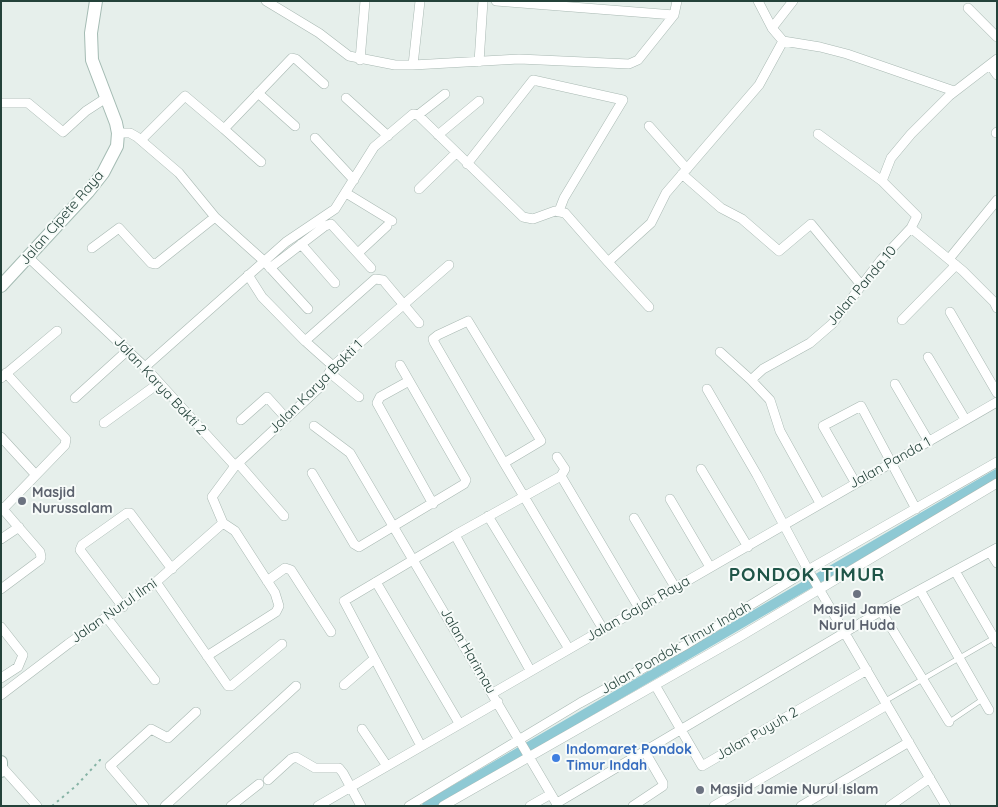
<!DOCTYPE html>
<style>
body{margin:0}
#map{position:relative;width:998px;height:807px;overflow:hidden;background:#e6efeb;font-family:Quicksand,sans-serif}
canvas{display:block}
.frame{position:absolute;inset:0;border:2px solid #24423a;pointer-events:none}
</style>
<div id="map">
<canvas width="998" height="807"></canvas>
<div class="frame"></div>
</div>
<script>
const g = document.querySelector('canvas').getContext('2d');
g.lineJoin = 'round';
const shape = rows => new Path2D(rows.map(r => 'M' + r).join(''));
function strokePath(path, color, width, dash) { g.strokeStyle = color; g.lineWidth = width; g.lineCap = dash ? 'butt' : 'round'; g.setLineDash(dash || []); g.stroke(path); }
function label(font, color, halo, rows, align = 'center') {
  g.font = font + ' Quicksand,sans-serif'; g.lineWidth = 4; g.setLineDash([]); g.textBaseline = 'middle'; g.strokeStyle = halo; g.fillStyle = color; for (const [text, x, y, turn = 0] of rows) {
    g.save(); g.translate(x, y); g.rotate((+turn || 0) * Math.PI / 180); g.textAlign = isNaN(turn) ? turn : align; if (halo) g.strokeText(text, 0, 0); g.fillText(text, 0, 0); g.restore();
  }
}
strokePath(shape([
 [427,806,997,474]
]), '#8ec9d4', 10);
const lane = shape([
 [885,701,994,638],
 [949,722,983,699]
]);
const street = shape([
 [266,1,319,33,349,56,395,65,413,65,519,59,629,64,638,60,674,15,677,1],
 [496,1,674,15],
 [758,1,772,28,783,41,820,47,847,54,954,91],
 [968,8,997,37],
 [772,28,793,1],
 [360,60,365,1],
 [479,62,483,1],
 [413,65,420,1],
 [990,65,997,75],
 [258,93,295,126],
 [346,98,388,136],
 [1,103,28,103,63,132,86,111,106,98],
 [418,115,445,94],
 [649,126,687,169],
 [224,129,261,162],
 [118,133,130,133,137,137,179,173,215,217],
 [996,133,997,132],
 [818,134,882,181,917,216,911,228,881,260,832,324,810,343,763,369,751,380,770,400,780,431,820,503],
 [438,135,479,101],
 [315,138,354,180],
 [141,140,185,96,224,129,292,58,296,59,324,84],
 [467,164,533,80,623,100,564,198,559,211],
 [682,174,721,208,742,219,779,251,811,224,862,286],
 [882,181,891,158,911,134,949,96,997,59],
 [419,189,456,153],
 [346,193,392,221],
 [911,228,963,271,994,302,997,308],
 [301,244,335,283],
 [92,248,119,228,151,263,156,264,215,217,264,261,308,309],
 [358,253,387,226],
 [28,257,145,367,235,466],
 [949,259,997,200],
 [608,262,649,307],
 [270,268,325,226,331,224,371,268],
 [248,275,262,297,305,341,375,279,383,280,419,323],
 [950,312,997,393],
 [902,320,956,265],
 [305,341,333,366],
 [720,352,751,380],
 [928,357,965,419],
 [145,367,286,242,335,209,374,147,413,114,418,115,523,217,533,219,555,211,565,213,608,262,651,223,666,193,759,85,783,41],
 [330,373,359,397],
 [1,378,57,331],
 [409,381,380,397,377,403,433,504],
 [895,384,929,442],
 [707,389,757,475,808,570,946,806],
 [75,398,128,350],
 [241,420,267,397,285,417],
 [104,423,159,383],
 [314,426,350,453,558,806],
 [1,437,35,474],
 [557,457,565,469,561,476],
 [238,463,284,516],
 [504,463,541,441,468,321,438,335,433,339,434,342,504,463,603,629],
 [701,469,748,547],
 [312,473,354,544,359,547,464,484,466,480,400,365],
 [561,476,639,608],
 [855,482,823,426,861,406,916,509],
 [670,499,710,567],
 [1,507,40,552,41,557,40,560,1,589],
 [3,509,65,445,66,439,6,373],
 [488,516,569,649],
 [634,518,675,587],
 [223,523,212,497,235,466,321,386,333,366,449,265],
 [455,535,530,670],
 [1,539,19,527],
 [990,552,997,563],
 [955,571,997,643],
 [267,581,285,568,291,570,331,632],
 [156,582,228,686,231,686,282,644],
 [376,582,459,723],
 [920,590,989,710],
 [123,607,80,550,82,545,127,513,130,513,172,569],
 [881,611,949,722],
 [107,618,155,680],
 [1,627,23,655,18,667,1,678],
 [207,656,276,612,279,606,275,593,235,531,223,523],
 [344,685,374,659],
 [655,685,702,766,867,670],
 [493,693,997,402],
 [1,695,68,644,156,582,223,523],
 [362,729,387,766],
 [421,746,344,601,455,535,561,476],
 [2,767,37,806],
 [268,780,291,759,296,757,315,768,339,768,343,773,361,806],
 [557,803,881,611,997,548],
 [144,806,110,766,151,729,168,738,196,712],
 [165,806,296,686],
 [231,806,259,784],
 [318,806,498,702],
 [409,806,580,703,687,644,808,570,997,462],
 [443,806,741,636,997,483],
 [530,806,551,794],
 [633,806,663,786,663,783,645,752],
 [714,806,887,705],
 [801,806,909,742],
 [890,806,930,778]
]);
const secondary = shape([
 [1,286,88,192,103,173,117,146,118,133,116,123,92,60,91,33,96,1],
 [1,762,1,771]
]);
strokePath(lane, '#a8b8b2', 5.5);
strokePath(street, '#a8b8b2', 10);
strokePath(secondary, '#a4bbb3', 14);
strokePath(shape([
 [52,806,76,786,100,760,104,761]
]), '#86b3a5', 2, [2.5, 4]);
strokePath(lane, '#fff', 4.5);
strokePath(street, '#fff', 9);
strokePath(secondary, '#fff', 12);
for (const [x, y, r, color] of [
 [22,501,5,"#6b7280"],
 [857,594,5,"#6b7280"],
 [556,758,5,"#3f7fe0"],
 [700,790,5,"#6b7280"]
]) { const dot = new Path2D(); dot.arc(x, y, r, 0, 2 * Math.PI); g.fillStyle = color; g.fill(dot); strokePath(dot, '#f7fbf9', 2); }
label('14px', '#24423a', '#f7fbf9', [
 ["Jalan Cipete Raya",62,218,-49],
 ["Jalan Panda 10",862,286,-50],
 ["Jalan Karya Bakti 2",160,386,47],
 ["Jalan Karya Bakti 1",316,387,-45],
 ["Jalan Panda 1",890,463,-29],
 ["Jalan Gajah Raya",638,609,-30],
 ["Jalan Nurul Ilmi",114,611,-35],
 ["Jalan Pondok Timur Indah",676,648,-30],
 ["Jalan Harimau",468,651,60],
 ["Jalan Puyuh 2",757,734,-30]
]);
label('bold 14px', '#5b616d', '#f7fbf9', [
 ["Masjid",32,493],
 ["Nurussalam",32,509],
 ["Masjid Jamie",857,610,"center"],
 ["Nurul Huda",857,626,"center"],
 ["Masjid Jamie Nurul Islam",710,790]
], 'left');
label('bold 14px', '#366cbe', '#f7fbf9', [
 ["Indomaret Pondok",566,750],
 ["Timur Indah",566,766]
], 'left');
g.letterSpacing = '1px';
label('bold 19px', '#1f5548', '#f7fbf9', [
 ["PONDOK TIMUR",807,575]
]);
g.letterSpacing = '0px';
</script>
